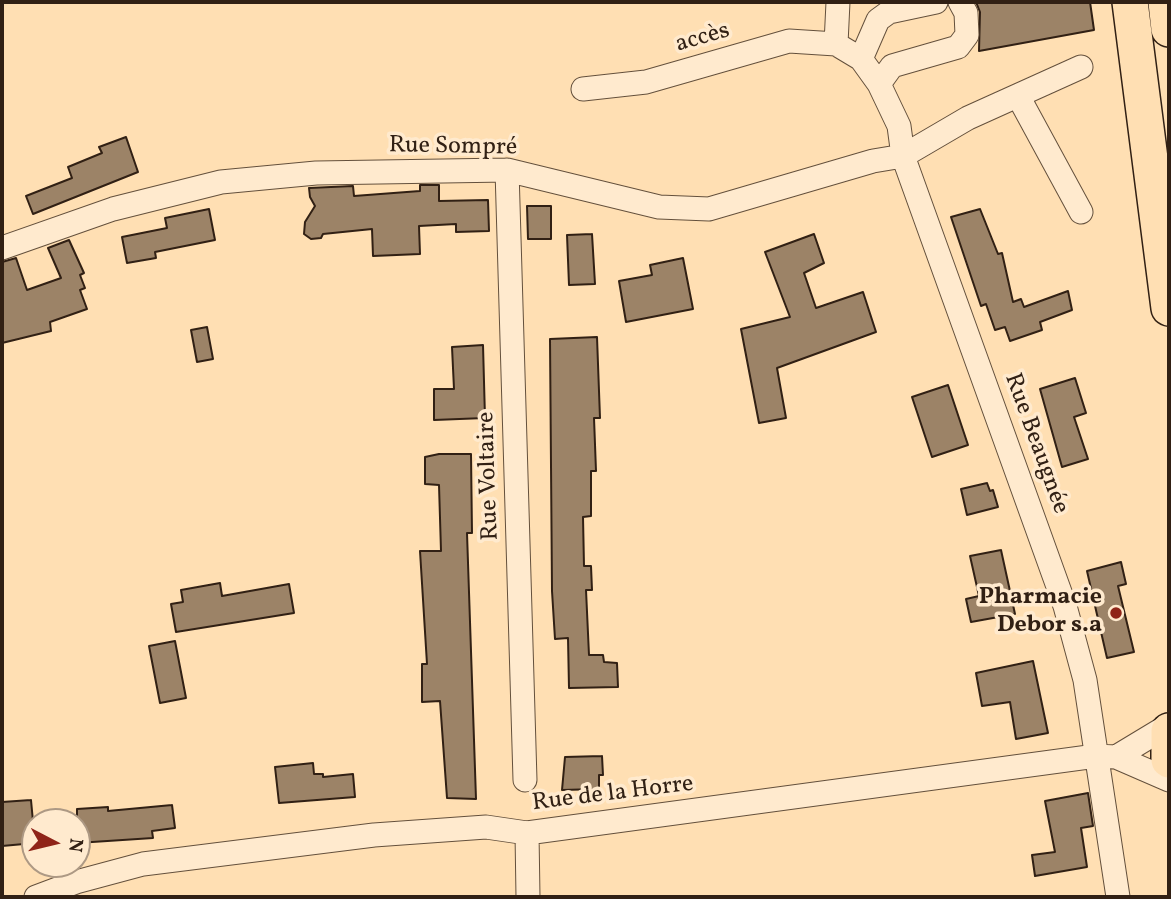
<!DOCTYPE html>
<meta charset="utf-8">
<style>
body{margin:0}
#map{position:relative;width:1171px;height:899px;overflow:hidden;background:#ffdfb3;font-family:Vollkorn,serif}
canvas{display:block}
.frame{position:absolute;inset:0;border:4px solid #312014;pointer-events:none}
.north{position:absolute;left:21px;top:808px;width:70px;height:70px;box-sizing:border-box;background:#ffeace;border:2px solid #ad9984;border-radius:50%;rotate:97deg;font-size:19px;font-weight:700;line-height:28px;text-align:center;color:#312014}
.north::after{content:'';display:block;margin:auto;width:24px;height:32px;background:#8f2418;clip-path:polygon(50% 0,100% 100%,50% 72%,0 100%)}
</style>
<div id="map">
<canvas width="1171" height="899"></canvas>
<div class="frame"></div>
<div class="north">N</div>
</div>
<script>
const g = document.querySelector('canvas').getContext('2d');
g.lineJoin = 'round';
function paint(path, color) { g.fillStyle = color; g.fill(path, 'evenodd'); }
const shape = rows => new Path2D(rows.map(r => 'M' + r).join(''));
function strokePath(path, color, width, dash) { g.strokeStyle = color; g.lineWidth = width; g.lineCap = dash ? 'butt' : 'round'; g.setLineDash(dash || []); g.stroke(path); }
function label(font, color, halo, rows, align = 'center') {
  g.font = font + ' Vollkorn,serif'; g.lineWidth = 7; g.setLineDash([]); g.textBaseline = 'middle'; g.strokeStyle = halo; g.fillStyle = color; for (const [text, x, y, turn = 0] of rows) {
    g.save(); g.translate(x, y); g.rotate((+turn || 0) * Math.PI / 180); g.textAlign = isNaN(turn) ? turn : align; if (halo) g.strokeText(text, 0, 0); g.fillText(text, 0, 0); g.restore();
  }
}
const building = shape([
 [976,2,1090,2,1094,30,979,51,980,12,976,2],
 [126,137,138,172,33,214,26,196,72,178,68,167,102,153,99,147,126,137],
 [420,185,439,185,439,201,488,200,489,231,456,232,456,224,419,226,420,254,373,256,372,229,323,234,321,238,311,239,304,234,305,222,315,206,310,197,309,188,353,186,354,196,420,191,420,185],
 [527,206,551,206,551,239,528,239,527,206],
 [209,209,215,240,155,252,156,258,127,263,122,237,167,228,165,218,209,209],
 [980,209,998,254,1002,253,1013,302,1021,299,1024,307,1068,291,1072,310,1040,322,1042,330,1010,341,1005,327,995,330,986,304,981,306,951,217,980,209],
 [592,234,595,284,569,285,567,235,592,234],
 [814,234,824,263,804,273,816,308,863,292,876,332,777,368,786,418,759,423,741,329,790,317,765,252,814,234],
 [69,240,84,273,80,275,85,288,80,290,87,309,50,322,51,331,2,343,2,262,16,258,27,290,61,278,48,248,69,240],
 [683,258,693,309,626,322,619,281,652,275,650,265,683,258],
 [207,327,213,359,197,362,191,330,207,327],
 [597,337,600,418,594,418,596,471,591,471,591,516,583,517,584,566,591,566,592,590,586,590,589,655,603,655,604,662,617,663,618,687,569,688,568,638,555,639,552,591,550,339,597,337],
 [483,345,485,418,434,420,434,389,454,389,452,347,483,345],
 [1075,378,1086,413,1074,417,1088,459,1062,467,1040,389,1075,378],
 [948,385,968,445,932,457,912,397,948,385],
 [439,454,471,454,472,533,467,533,476,799,447,798,440,701,422,702,422,664,427,664,420,551,441,551,439,485,425,484,425,457,439,454],
 [987,483,990,491,993,490,998,507,967,515,961,489,987,483],
 [1001,550,1015,614,971,622,966,599,979,596,970,556,1001,550],
 [1121,562,1126,584,1118,586,1134,652,1107,658,1087,571,1121,562],
 [220,583,222,596,289,584,294,613,176,632,171,604,183,602,181,590,220,583],
 [175,641,186,698,160,703,149,646,175,641],
 [1033,661,1048,733,1016,739,1010,702,982,706,976,673,1033,661],
 [602,756,603,775,599,775,599,789,562,790,565,757,602,756],
 [313,763,314,774,323,774,323,777,353,774,355,797,279,803,275,767,313,763],
 [1088,793,1093,826,1081,828,1087,867,1035,876,1032,855,1055,852,1045,801,1088,793],
 [31,800,35,843,2,846,2,802,31,800],
 [172,805,175,828,152,831,153,838,77,843,77,809,108,807,108,811,172,805]
]);
paint(building, '#9c8367');
strokePath(building, '#312014', 2);
const minor = shape([
 [838,2,836,44,861,59,879,84,899,126,903,156,1065,606,1085,680,1118,897],
 [861,59,878,20,889,12,936,2],
 [879,84,892,66,958,47,967,35,966,13,960,2],
 [583,89,646,82,789,41,836,44],
 [1018,96,1081,212],
 [507,170,525,780],
 [2,248,113,209,221,182,316,173,507,170,659,207,709,209,873,161,903,156,968,118,1081,67],
 [1116,757,1169,725],
 [527,833,528,897],
 [36,897,76,882,143,864,374,835,486,827,527,833,1096,756,1116,757,1169,780]
]);
const highway = shape([
 [1130,2,1169,308],
 [1166,2,1169,29],
 [1169,731,1169,760]
]);
strokePath(minor, '#64503c', 25);
strokePath(highway, '#312014', 38);
strokePath(minor, '#ffeace', 23);
strokePath(highway, '#ffdfb3', 35);
for (const [x, y, r, color] of [
 [1116,613,7,"#8f2418"]
]) { const dot = new Path2D(); dot.arc(x, y, r, 0, 2 * Math.PI); g.fillStyle = color; g.fill(dot); strokePath(dot, '#ffeace', 2.5); }
label('24px', '#312014', '#ffeace', [
 ["accès",703,39,-16],
 ["Rue Sompré",453,148,1],
 ["Rue Beaugnée",1035,444,70],
 ["Rue Voltaire",490,476,-92],
 ["Rue de la Horre",613,795,-7]
]);
label('bold 24px', '#312014', '#ffeace', [
 ["Pharmacie",1102,599],
 ["Debor s.a",1102,627]
], 'right');
</script>
